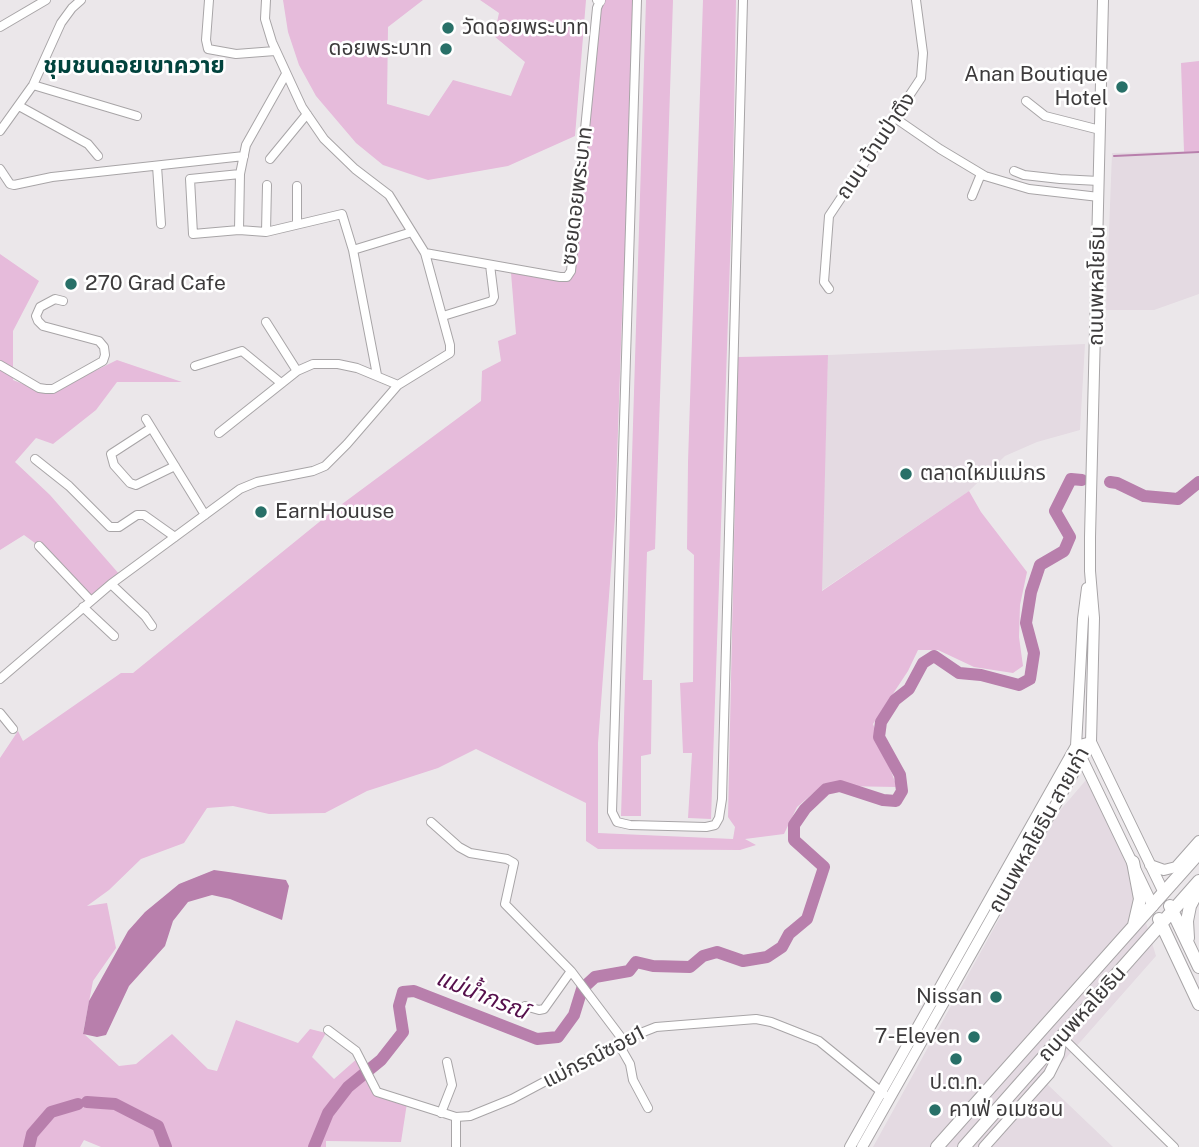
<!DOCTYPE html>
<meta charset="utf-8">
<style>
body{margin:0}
canvas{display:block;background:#ebe7ea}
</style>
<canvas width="1199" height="1147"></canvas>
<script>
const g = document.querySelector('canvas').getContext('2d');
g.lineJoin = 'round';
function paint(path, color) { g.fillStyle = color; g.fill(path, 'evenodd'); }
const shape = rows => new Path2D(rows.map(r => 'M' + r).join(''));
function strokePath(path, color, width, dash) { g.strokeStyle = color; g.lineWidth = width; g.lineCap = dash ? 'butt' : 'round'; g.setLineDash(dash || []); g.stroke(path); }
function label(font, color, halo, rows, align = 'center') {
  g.font = font + ' "Public Sans","Noto Sans Thai",sans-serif'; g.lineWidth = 5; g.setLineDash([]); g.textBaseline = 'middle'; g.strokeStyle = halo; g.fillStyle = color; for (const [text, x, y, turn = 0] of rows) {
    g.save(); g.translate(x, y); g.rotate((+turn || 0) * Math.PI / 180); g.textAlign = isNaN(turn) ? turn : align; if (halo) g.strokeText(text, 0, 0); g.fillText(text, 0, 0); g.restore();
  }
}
paint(shape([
 [1199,151,1199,294,1154,310,1106,310,1112,153],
 [1085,344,1080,430,1037,442,1005,456,969,491,821,591,828,355],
 [1086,780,1128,863,1156,956,1045,1082,1113,1147,873,1147,1057,814]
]), '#e4dae2');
paint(shape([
 [283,0,423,0,388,27,387,104,429,116,453,80,511,96,525,62,494,36,499,13,480,0,586,0,575,136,508,166,428,180,383,165,356,143,316,96,299,65,288,32],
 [600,0,637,0,629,283,623,286,615,516,598,743,598,833,733,839,735,827,728,817,738,357,828,355,822,591,969,491,981,512,1027,572,1020,605,1019,637,1023,666,1013,673,974,667,938,650,918,650,908,671,873,724,897,787,840,786,825,783,797,807,784,834,745,839,756,845,740,850,598,849,586,841,586,803,476,749,438,768,367,791,325,813,269,814,233,806,207,808,184,843,141,859,109,890,87,906,107,903,116,948,93,981,83,1033,119,1066,136,1064,172,1034,208,1069,217,1071,236,1020,298,1043,310,1029,326,1033,312,1057,334,1079,359,1057,376,1093,407,1103,401,1142,326,1141,326,1147,101,1147,84,1140,80,1147,0,1147,0,758,18,731,23,741,121,673,133,673,334,510,481,401,482,371,501,361,498,341,516,334,511,273,572,274],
 [646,0,673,0,655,549,647,552,643,680,652,680,651,754,641,756,641,816,621,816],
 [703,0,736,0,733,172,711,819,688,818,692,753,683,753,680,683,693,682,694,555,687,549,688,462],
 [1199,61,1199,151,1184,152,1181,63],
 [0,254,39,281,13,331,13,380,48,394,117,360,182,382,117,382,96,410,53,444,36,438,15,462,50,495,120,575,88,598,39,546,24,535,0,550]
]), '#e6bbdb');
paint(shape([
 [214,870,286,880,289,886,282,920,230,899,212,895,188,902,173,921,165,946,129,986,106,1035,97,1037,83,1034,89,1001,128,931,145,912,179,884]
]), '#b87fac');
strokePath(shape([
 [1114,156,1199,152]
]), '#b87fac', 2);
strokePath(shape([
 [1110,482,1117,483,1144,496,1178,499,1199,482],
 [87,1102,115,1104,158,1126,166,1147],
 [29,1147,32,1134,51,1112,78,1104],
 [314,1147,328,1113,348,1087,381,1060,403,1032,399,1006,403,992,414,991,537,1039,558,1037,574,1015,582,989,595,977,629,971,636,962,653,966,690,967,703,956,717,952,743,961,767,957,782,947,789,934,807,919,824,867,794,840,794,825,805,809,826,789,840,786,883,800,896,801,902,791,900,775,879,737,881,722,895,700,909,689,923,663,934,656,959,673,981,675,1019,685,1030,679,1034,653,1026,623,1031,592,1040,565,1064,551,1070,537,1055,511,1071,479,1082,480]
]), '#b87fac', 12);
const minor = shape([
 [209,0,206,40,208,49,236,54,275,51],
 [637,0,612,812,617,822,630,825,706,827,715,825,719,818,722,799,743,0],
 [0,27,46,0],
 [33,85,137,116],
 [1026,101,1045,116,1100,130],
 [19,106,88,144,98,156],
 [895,118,940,149,985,176,1029,189,1099,197],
 [0,131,33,85,61,23,72,8,81,0],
 [270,159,307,114],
 [157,166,161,224],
 [0,169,10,184,14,185,52,177,244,156],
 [1014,171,1024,175,1060,179,1099,181],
 [240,174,190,179,193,234,239,230,266,232,342,214,353,250,377,375],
 [297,186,297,224],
 [972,196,981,174],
 [239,230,240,174,246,145,286,74],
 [266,232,267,185],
 [353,250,412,232],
 [425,253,560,277,567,277,571,271,597,8,600,1,597,0],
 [829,289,824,282,829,216,921,78,923,53,916,0],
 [443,316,492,301,494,297,490,265],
 [266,322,297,371],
 [0,365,39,388,46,389,53,389,103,361,105,355,104,347,99,341,43,326,38,321,36,316,40,307,55,299,63,301],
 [195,366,242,351,281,383],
 [146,419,205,515],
 [151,428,111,454,114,465,130,483,136,485,175,466],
 [219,433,297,371,313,364,338,364,357,368,398,385],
 [35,459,69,486,110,527,119,527,137,515,144,515,175,537],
 [39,546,91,601],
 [111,584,145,616,152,626],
 [83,607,114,636],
 [0,679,111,584,240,489,257,482,313,471,325,466,347,444,398,385,450,353,450,345,425,253,389,195,355,169,324,139,302,107,272,42,265,19,266,0],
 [0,713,13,729],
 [431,822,459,847,470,853,507,859,514,863,505,904,571,971],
 [525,1006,539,1010,544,1009,571,971,623,1040],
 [328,1030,356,1051,377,1092,456,1117,470,1116,512,1099,623,1040,656,1027,756,1019,771,1022,819,1041,884,1094],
 [1062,1037,1174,1147],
 [618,1043,630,1064,633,1080,648,1108],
 [441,1113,452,1085,447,1062],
 [456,1147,456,1117]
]);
const tertiary = shape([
 [600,1,600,0]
]);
const secondary = shape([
 [1103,0,1090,537,1090,571,1094,618,1091,742,1164,893],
 [1087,588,1083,619,1076,746,1153,906],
 [1150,865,1164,870,1176,867,1199,841],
 [850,1147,1076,746,1091,742],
 [862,1147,1091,742],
 [984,1147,1049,1074,1059,1054,1062,1037]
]);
const primary = shape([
 [1133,862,1140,899,1134,925],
 [1170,906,1199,967],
 [1159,919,1199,1004],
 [1188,938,1187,921,1190,906,1199,889],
 [937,1147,1199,853],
 [964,1147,1199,881]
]);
strokePath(minor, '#a8a5a7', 10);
strokePath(tertiary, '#a8a5a7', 11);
strokePath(secondary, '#a8a5a7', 12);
strokePath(primary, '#a8a5a7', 14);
strokePath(minor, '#fff', 8);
strokePath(tertiary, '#fff', 10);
strokePath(secondary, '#fff', 10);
strokePath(primary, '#fff', 12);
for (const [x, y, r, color] of [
 [448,28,7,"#287068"],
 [446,49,7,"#287068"],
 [1122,87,7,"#287068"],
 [71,284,7,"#287068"],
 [906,474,7,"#287068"],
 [261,512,7,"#287068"],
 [996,997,7,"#287068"],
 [974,1037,7,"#287068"],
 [956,1059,7,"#287068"],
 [935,1110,7,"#287068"]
]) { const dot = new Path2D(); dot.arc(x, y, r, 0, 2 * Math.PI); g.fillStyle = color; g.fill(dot); strokePath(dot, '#fff', 2.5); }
label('21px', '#3d3b3c', '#fff', [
 ["วัดดอยพระบาท",462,28],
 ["ดอยพระบาท",432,49,"right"],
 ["Anan Boutique",1108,75,"right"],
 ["Hotel",1108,99,"right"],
 ["270 Grad Cafe",85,284],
 ["ตลาดใหม่แม่กร",920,474],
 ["EarnHouuse",275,512],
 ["Nissan",982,997,"right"],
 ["7-Eleven",960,1037,"right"],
 ["ป.ต.ท.",956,1083,"center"],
 ["คาเฟ่ อเมซอน",949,1110]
], 'left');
label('21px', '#3d3b3c', '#fff', [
 ["ถนน บ้านป่าตึง",876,146,-56],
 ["ซอยดอยพระบาท",577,196,-83],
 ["ถนนพหลโยธิน",1097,286,-89],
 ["ถนนพหลโยธิน สายเก่า",1039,830,-61],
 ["ถนนพหลโยธิน",1082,1014,-48],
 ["แม่กรณ์ซอย1",594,1057,-27]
]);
label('bold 23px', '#01433d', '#fff', [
 ["ชุมชนดอยเขาควาย",134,66]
]);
label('italic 23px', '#550f4b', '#fff', [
 ["แม่น้ำกรณ์",482,995,22]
]);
</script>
